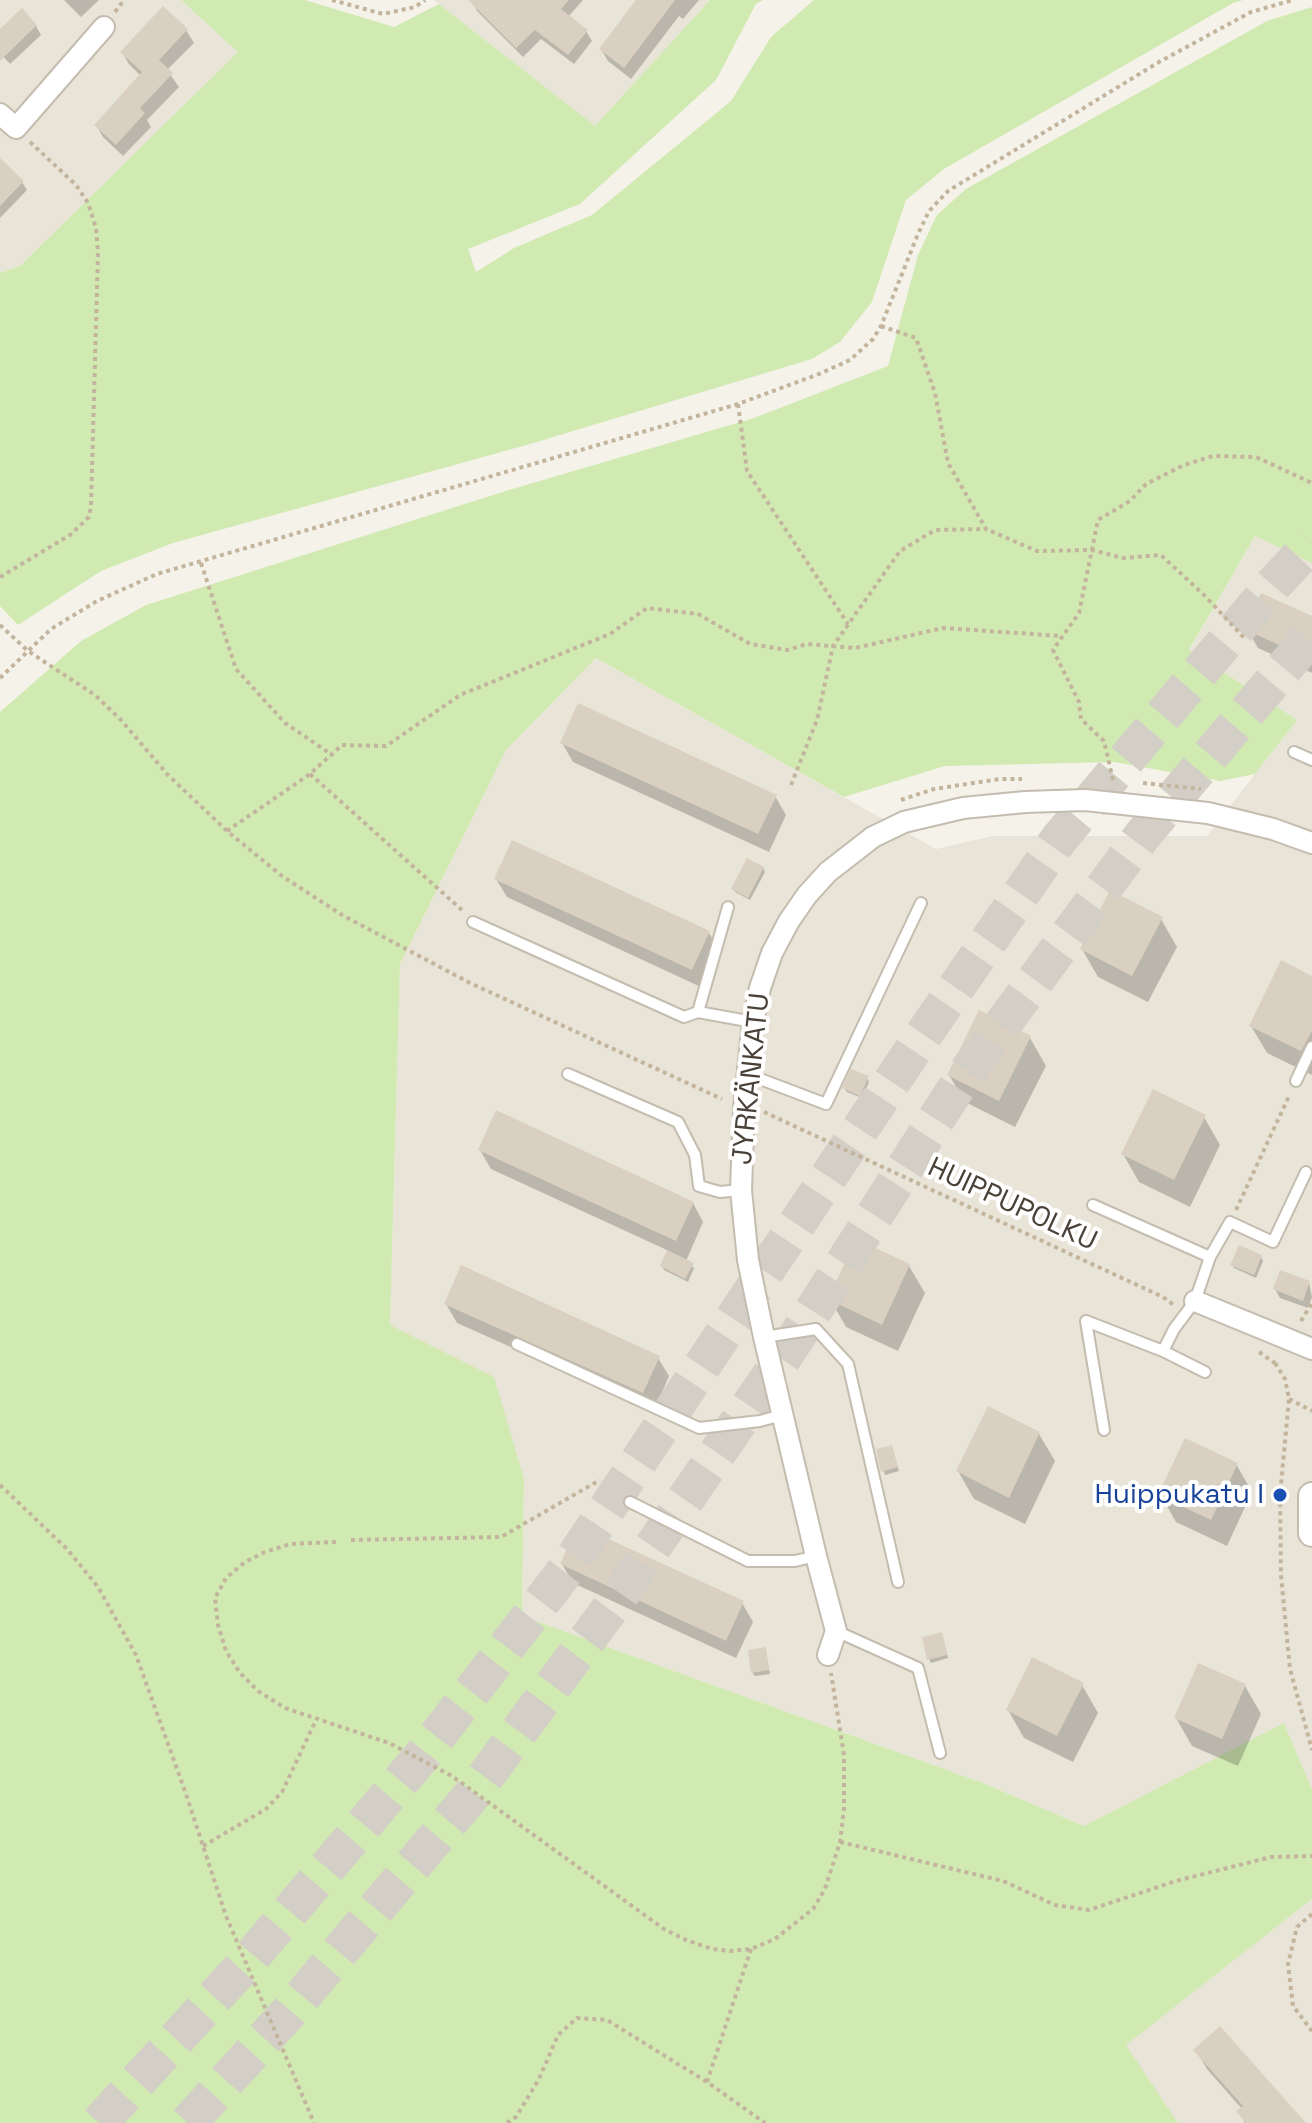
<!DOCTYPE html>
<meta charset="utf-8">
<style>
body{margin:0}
canvas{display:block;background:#f5f2ea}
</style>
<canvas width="1312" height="2123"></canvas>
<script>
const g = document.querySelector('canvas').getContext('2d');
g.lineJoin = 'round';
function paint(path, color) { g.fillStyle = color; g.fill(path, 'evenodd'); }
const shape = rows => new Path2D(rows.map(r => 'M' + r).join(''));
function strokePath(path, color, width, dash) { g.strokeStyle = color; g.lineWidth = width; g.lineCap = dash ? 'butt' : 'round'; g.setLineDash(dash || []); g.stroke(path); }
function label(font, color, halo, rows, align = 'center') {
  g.font = font + ' "Space Grotesk",sans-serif'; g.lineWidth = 8; g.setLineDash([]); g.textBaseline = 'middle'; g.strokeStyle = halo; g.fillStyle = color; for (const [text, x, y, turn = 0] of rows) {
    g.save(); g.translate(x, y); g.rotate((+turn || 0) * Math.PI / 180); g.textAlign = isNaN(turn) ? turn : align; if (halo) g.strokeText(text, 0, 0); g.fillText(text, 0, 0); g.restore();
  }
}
paint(shape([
 [0,0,181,0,239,52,20,266,0,273],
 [434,0,710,0,595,127],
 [1255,536,1312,563,1312,1790,1284,1724,1084,1826,983,1783,522,1616,524,1479,390,1325,400,964,506,750,596,658,936,849,993,836,1207,836,1297,720,1189,651],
 [1312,1899,1312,2123,1178,2123,1125,2045]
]), '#e9e4d8');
paint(shape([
 [181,0,305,0,394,27,439,4,595,126,710,0,763,0,756,4,716,80,580,204,468,249,476,272,514,248,592,215,731,101,771,37,814,0,1243,0,1233,3,944,169,906,200,872,302,840,342,812,359,530,444,173,543,101,571,18,625,0,606,0,273,20,266,238,52],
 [1312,7,1312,563,1255,536,1189,650,1297,720,1255,774,1220,781,1114,762,945,766,844,797,596,658,506,750,400,964,390,1325,494,1377,524,1479,522,1616,983,1783,1084,1826,1284,1723,1312,1790,1312,1899,1126,2045,1178,2123,0,2123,0,712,81,641,146,605,509,490,754,418,888,366,918,255,937,215,966,189,1267,21]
]), '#d1eab2');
paint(shape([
 [64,0,99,0,81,17],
 [472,0,583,0,568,17,586,31,592,41,574,64,541,39,523,57,477,11],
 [640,0,699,0,683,19,679,16,631,79,608,61,601,49],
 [36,26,41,35,10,64,0,53,0,32],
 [186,30,194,43,167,70,179,87,147,120,151,127,123,156,103,137,96,125,141,76,129,64,122,52],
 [0,161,22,182,27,190,0,218],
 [1312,619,1312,673,1258,648,1247,629],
 [562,743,775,796,786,815,769,852,573,762],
 [763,868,765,872,750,900,735,892,733,889],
 [496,879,709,933,720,952,703,988,507,897],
 [1161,919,1177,947,1148,1002,1098,977,1082,949],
 [1312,978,1312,1075,1267,1053,1251,1026],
 [1030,1038,1046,1066,1015,1127,965,1102,949,1075],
 [867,1078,869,1082,862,1098,847,1092,844,1088],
 [1204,1117,1220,1145,1190,1207,1139,1182,1123,1154],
 [480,1150,693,1203,703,1222,686,1261,694,1268,688,1282,664,1270,662,1266,669,1251,491,1169],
 [1261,1257,1263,1261,1256,1278,1234,1268,1232,1265],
 [909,1266,925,1293,898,1351,846,1327,830,1299],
 [1309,1283,1312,1297,1308,1308,1280,1298,1275,1289],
 [446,1304,658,1358,669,1376,654,1411,457,1323],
 [1039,1434,1055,1461,1025,1524,974,1499,958,1471],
 [878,1451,893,1451,899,1471,885,1475],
 [1236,1464,1252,1492,1227,1546,1176,1522,1160,1494],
 [562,1564,742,1603,753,1622,736,1658,573,1583],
 [943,1638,948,1658,931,1663,929,1659],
 [765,1649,770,1674,755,1676,752,1672],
 [1082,1685,1098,1713,1073,1762,1024,1738,1008,1710],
 [1245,1686,1261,1714,1238,1766,1192,1746,1176,1718],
 [1196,2050,1304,2123,1245,2123,1239,2112,1242,2109,1207,2069]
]), '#0003');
paint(shape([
 [468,0,569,0,561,9,588,30,568,55,535,30,516,48],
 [636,0,675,0,624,68,599,49],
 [163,6,188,29,159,60,173,73,140,108,145,113,116,145,94,125,142,72,120,52],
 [22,8,37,25,0,61,0,29],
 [0,158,24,181,0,206],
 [1261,593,1312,616,1312,660,1244,629],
 [578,703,777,795,758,834,560,743],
 [512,840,710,931,692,970,494,879],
 [747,858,764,867,748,898,731,889],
 [1110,890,1163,917,1132,976,1080,949],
 [1281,960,1312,976,1312,1031,1301,1051,1249,1026],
 [979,1010,1031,1036,999,1101,947,1075],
 [851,1069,869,1076,860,1096,842,1088],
 [1153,1089,1206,1115,1174,1180,1121,1154],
 [496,1110,694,1202,676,1241,478,1150],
 [856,1239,910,1264,882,1325,828,1299],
 [1239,1245,1262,1255,1254,1275,1230,1265],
 [667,1250,694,1263,685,1279,660,1266],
 [461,1265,660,1356,643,1393,444,1304],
 [1280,1270,1310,1281,1303,1301,1273,1289],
 [988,1406,1040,1432,1009,1498,956,1471],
 [1185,1438,1238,1463,1211,1520,1158,1495],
 [892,1445,898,1467,881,1472,876,1449],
 [578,1525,744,1601,726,1641,560,1564],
 [942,1632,947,1655,927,1660,922,1637],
 [766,1647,769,1670,751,1673,748,1650],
 [1032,1657,1084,1683,1057,1736,1006,1710],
 [1198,1663,1246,1684,1222,1739,1174,1718],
 [1220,2026,1306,2123,1246,2123,1236,2111,1243,2106,1193,2050]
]), '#dad0c2');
strokePath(shape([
 [99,2123,247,1962,421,1757,566,1570,913,1050,1059,839,1274,584,1312,543],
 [188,2123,288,2013,471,1796,615,1602,788,1350,960,1082,1142,836,1312,635]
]), '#d3cfc6', 38, [38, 19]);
const service = shape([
 [1294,752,1312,760],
 [473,922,684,1017,698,1012,753,1022],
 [698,1012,728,907],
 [568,1074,678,1122,695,1155,699,1186,720,1192,741,1190],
 [747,1074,826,1104,921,903],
 [1296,1081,1312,1047],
 [1093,1205,1210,1257],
 [764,1337,816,1329,848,1364,898,1582],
 [517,1344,699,1428,760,1421,782,1415],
 [1163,1351,1174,1329,1195,1301,1210,1257,1230,1222,1273,1242,1306,1172],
 [1104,1430,1086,1321,1163,1351,1205,1372],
 [630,1502,748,1561,795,1561,816,1556],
 [836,1631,918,1668,940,1753]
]);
const minor = shape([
 [0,114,16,128,104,27],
 [1195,1301,1312,1349],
 [828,1655,836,1631,816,1556,764,1337,748,1260,741,1190,744,1108,753,1022,760,988,772,953,789,921,807,895,828,872,873,837,904,822,963,808,1025,802,1085,800,1208,813,1273,829,1312,843]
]);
const tertiary = shape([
 [1312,1496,1312,1533]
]);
strokePath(service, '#c4bcaf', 14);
strokePath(minor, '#c4bcaf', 24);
strokePath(tertiary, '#c4bcaf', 30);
strokePath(shape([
 [332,0,383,14,415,7,425,0],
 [115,12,124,0],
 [881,326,916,338,935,393,948,463,986,529,1037,551,1092,550,1123,558,1161,555,1205,596,1246,640],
 [738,404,747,471,848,624],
 [201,563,236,669,285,723,332,755],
 [0,577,70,535,89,517,91,506,98,252,96,228,88,203,76,185,29,141],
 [0,625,28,651,95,695,121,720,167,774,227,831,282,876,342,915,470,983,722,1099],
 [0,678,51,629,97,601,157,574,738,404,819,374,850,360,873,339,881,326,918,234,929,211,948,191,1159,62,1251,12,1293,0],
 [310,774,463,911],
 [1113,780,1104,741,1081,719,1079,702,1053,650,1079,613,1098,520,1130,501,1146,484,1184,465,1213,456,1256,457,1312,483],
 [1143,783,1201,789],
 [791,785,817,720,833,646,900,551,935,530,986,529],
 [901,800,934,789,1000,779,1022,779],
 [227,831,310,774,342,745,386,746,460,695,610,634,647,608,698,614,750,644,787,650,807,644,855,648,943,628,1062,636],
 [764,1112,1163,1297,1175,1306],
 [1236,1210,1290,1094],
 [1301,1321,1312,1303],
 [1259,1352,1275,1363],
 [1275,1363,1285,1379,1289,1399,1280,1495,1281,1575,1290,1669,1312,1750],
 [1289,1399,1312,1411],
 [0,1485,67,1549,98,1587,136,1655,186,1794,226,1916,314,2123],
 [351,1540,501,1537,600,1480],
 [336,1542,290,1544,265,1552,245,1562,226,1578,215,1598,218,1625,226,1651,240,1673,258,1691,285,1708,389,1743,452,1776,664,1929,686,1940,712,1949,730,1951,751,1949,775,1939,813,1909,825,1889,840,1842,844,1809,844,1755,831,1673],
 [840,1842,1003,1881,1055,1905,1089,1910,1176,1881,1271,1857,1312,1856],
 [203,1846,266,1809,282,1792,316,1720],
 [1312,1914,1297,1927,1288,1964,1293,2006,1312,2031],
 [751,1949,707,2082,765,2123],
 [507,2123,516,2117,539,2079,558,2035,577,2018,607,2020,707,2082]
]), '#c3b59d', 4, [4, 4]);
strokePath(service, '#fff', 10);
strokePath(minor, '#fff', 20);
strokePath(tertiary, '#fff', 26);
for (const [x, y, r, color] of [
 [1280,1495,8,"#1a4fb4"]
]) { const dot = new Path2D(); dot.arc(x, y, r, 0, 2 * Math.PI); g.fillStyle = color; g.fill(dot); strokePath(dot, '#fff', 3); }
label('28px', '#4a4238', '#fff', [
 ["JYRKÄNKATU",752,1079,-84],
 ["HUIPPUPOLKU",1012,1205,25]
]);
label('28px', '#164399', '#fff', [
 ["Huippukatu I",1264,1495]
], 'right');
</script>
